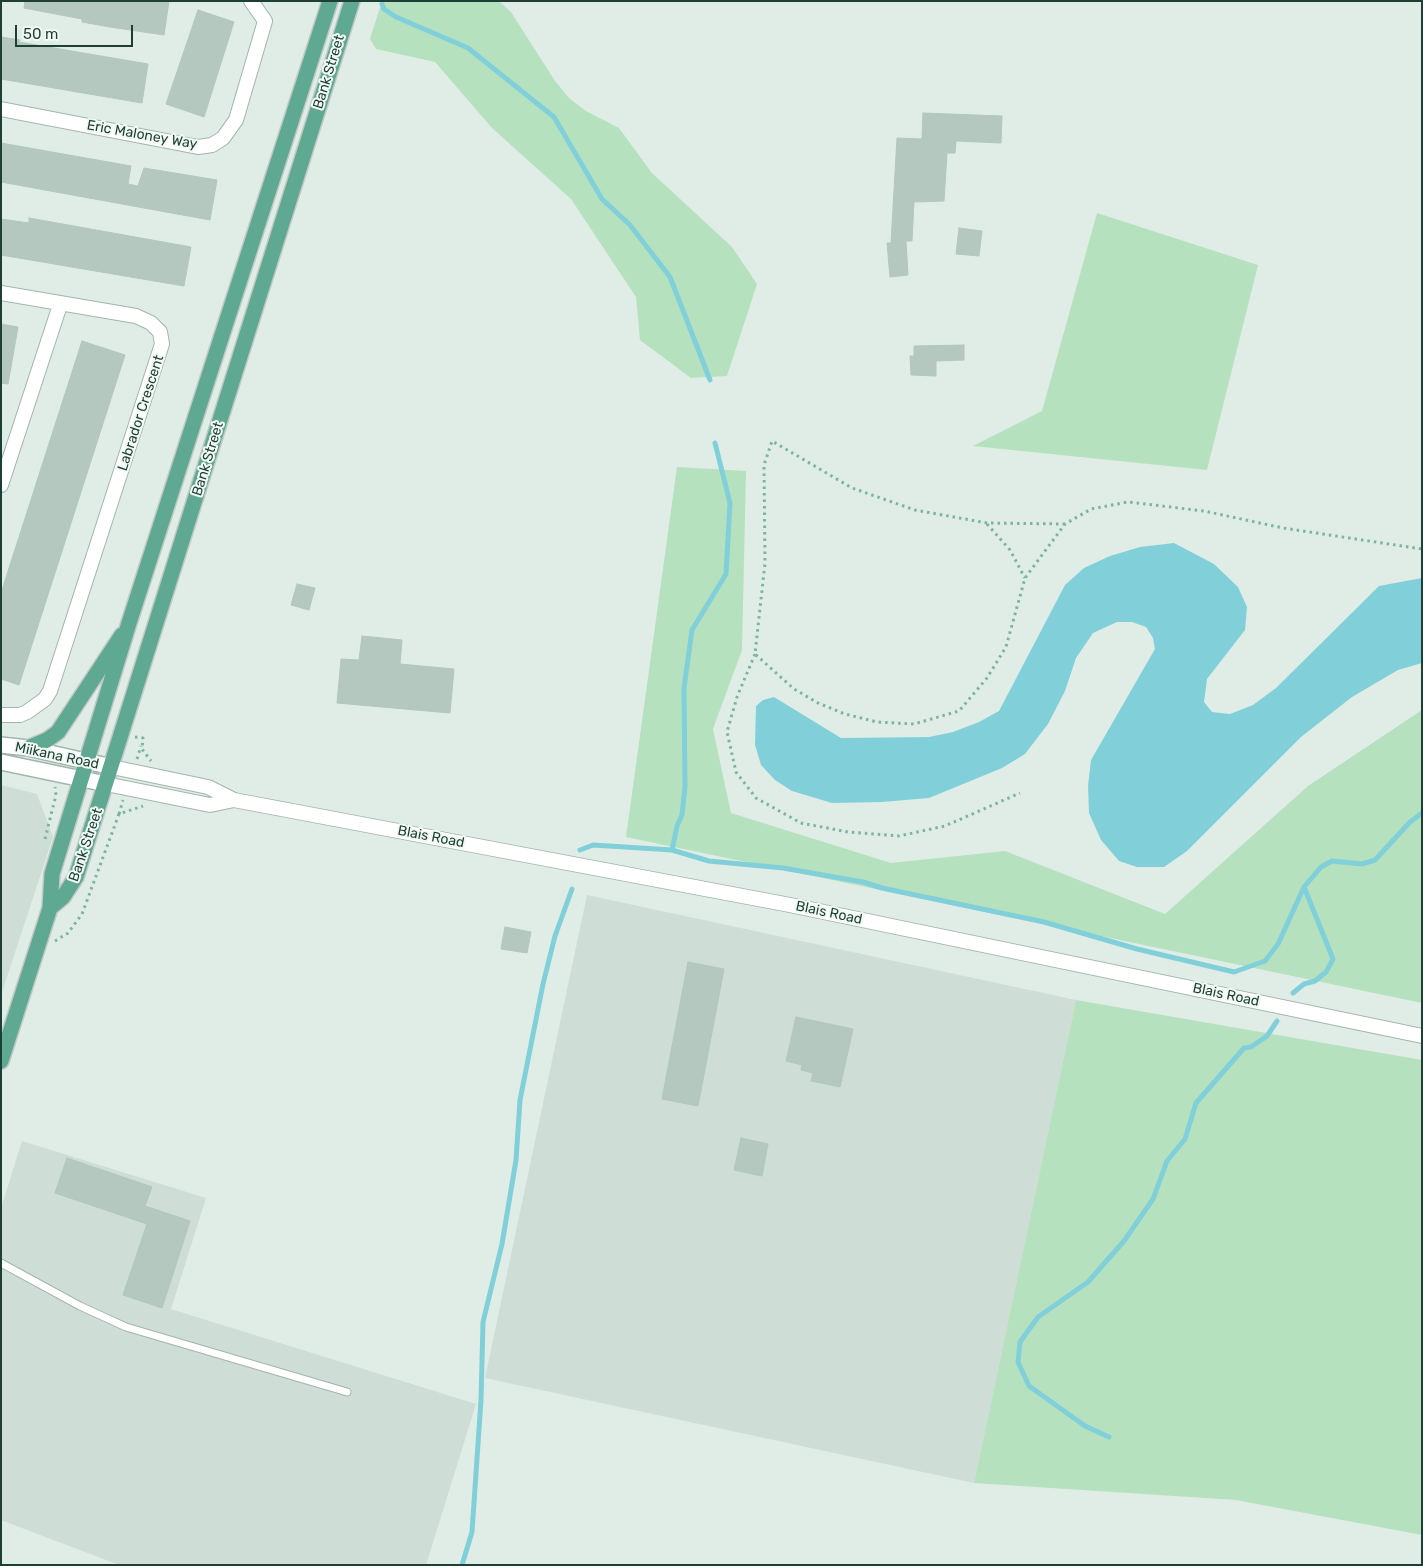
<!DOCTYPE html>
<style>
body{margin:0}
#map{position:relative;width:1423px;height:1566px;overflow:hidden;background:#e0ede6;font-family:Rubik,sans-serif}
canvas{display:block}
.frame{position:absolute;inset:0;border:2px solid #1e3f35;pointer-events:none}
.scale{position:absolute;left:15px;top:25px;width:118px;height:22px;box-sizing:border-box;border:2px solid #1e3f35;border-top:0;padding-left:6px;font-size:15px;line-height:18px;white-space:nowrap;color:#1e3f35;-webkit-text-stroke:4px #f1f9f4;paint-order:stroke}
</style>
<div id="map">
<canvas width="1423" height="1566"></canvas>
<div class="frame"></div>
<div class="scale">50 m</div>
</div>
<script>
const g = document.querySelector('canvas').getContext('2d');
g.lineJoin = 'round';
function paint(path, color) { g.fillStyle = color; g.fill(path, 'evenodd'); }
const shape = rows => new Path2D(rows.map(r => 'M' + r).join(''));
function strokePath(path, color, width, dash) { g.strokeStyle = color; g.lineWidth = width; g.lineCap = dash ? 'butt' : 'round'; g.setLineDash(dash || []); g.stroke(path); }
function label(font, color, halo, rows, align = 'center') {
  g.font = font + ' Rubik,sans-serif'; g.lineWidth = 4; g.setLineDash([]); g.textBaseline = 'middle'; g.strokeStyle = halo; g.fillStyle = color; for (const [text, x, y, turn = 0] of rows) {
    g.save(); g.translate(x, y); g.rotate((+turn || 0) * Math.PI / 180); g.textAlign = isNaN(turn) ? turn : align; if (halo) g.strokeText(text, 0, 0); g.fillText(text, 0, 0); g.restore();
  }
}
paint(shape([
 [1,785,37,794,53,837,1,995],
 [587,895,1076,1000,974,1483,485,1378],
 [22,1141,206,1198,171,1309,476,1404,426,1565,119,1565,1,1520,1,1208]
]), '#ceddd5');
paint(shape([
 [382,1,499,1,511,12,555,81,569,98,586,111,619,128,652,173,732,247,757,284,727,376,691,378,640,340,636,297,571,199,492,128,435,62,376,49,370,39],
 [1097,213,1258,265,1207,470,973,446,1042,411],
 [677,467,746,471,742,650,713,729,731,813,891,863,1005,851,1165,914,1308,786,1422,710,1422,1003,626,837],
 [1076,1000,1422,1060,1422,1535,1236,1500,974,1483]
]), '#b6e1bf');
paint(shape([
 [1174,543,1214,564,1238,587,1247,607,1245,630,1207,679,1204,702,1212,712,1230,714,1253,705,1276,688,1379,586,1422,578,1422,663,1398,670,1352,697,1301,737,1187,851,1164,867,1137,867,1119,861,1101,840,1089,813,1088,786,1091,760,1155,649,1153,638,1146,627,1132,622,1117,622,1093,633,1076,658,1065,691,1048,724,1025,754,1002,768,929,798,882,802,832,803,792,791,775,780,761,765,755,745,756,706,763,700,774,697,841,738,929,737,953,732,979,722,999,711,1065,585,1084,568,1110,556,1140,547]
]), '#81d0d9');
strokePath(shape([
 [382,4,384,9,396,17,468,48,554,117,602,199,630,225,670,277,710,380],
 [580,850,593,845,672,850,709,861,783,868,863,882,882,888,1044,922,1137,949,1234,972,1265,961,1278,944,1304,887,1321,867,1332,861,1362,864,1375,860,1410,822,1422,813],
 [672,850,677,826,682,815,685,787,684,688,692,630,726,574,730,503,715,443],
 [1293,993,1304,984,1315,981,1326,972,1333,959,1304,887],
 [1109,1437,1085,1426,1029,1386,1018,1362,1020,1342,1038,1317,1088,1282,1124,1241,1153,1199,1167,1161,1185,1139,1196,1103,1244,1048,1251,1047,1267,1036,1277,1021],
 [462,1565,472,1532,481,1400,483,1322,502,1244,516,1160,520,1100,543,984,555,936,572,889]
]), '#81d0d9', 5);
const building = shape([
 [25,1,169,1,164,35,110,27,82,22,82,19,24,8,25,1],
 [198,10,234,22,204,117,166,104,198,10],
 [1,37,20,40,19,42,148,64,142,103,1,79,1,37],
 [923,113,1002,116,1001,143,956,141,955,153,947,153,944,201,914,202,912,241,906,241,908,275,890,277,887,243,891,243,897,138,922,139,923,113],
 [1,143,131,166,128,184,138,186,144,168,217,180,210,220,1,182,1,143],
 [29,218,191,247,184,286,1,255,1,219,29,223,29,218],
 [959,228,982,231,979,256,956,254,959,228],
 [1,324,18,327,8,384,1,383,1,324],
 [82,341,125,355,19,685,1,679,1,593,82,341],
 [964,345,964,360,936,361,936,376,911,375,910,356,914,356,914,346,964,345],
 [297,584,315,588,309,610,291,605,297,584],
 [362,636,402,640,400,664,454,669,450,713,337,703,341,659,359,660,362,636],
 [505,927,531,932,527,953,501,949,505,927],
 [688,962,724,969,698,1106,662,1099,688,962],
 [796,1017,853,1029,840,1087,811,1081,813,1073,801,1070,802,1065,786,1061,796,1017],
 [741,1138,768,1144,762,1176,734,1170,741,1138],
 [67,1158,152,1187,145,1206,190,1221,162,1308,123,1295,147,1224,55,1193,67,1158]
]);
paint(building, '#b5c8bf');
strokePath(building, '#b1c7bd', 1);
const service = shape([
 [1,1263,80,1306,126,1327,347,1392]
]);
const minor = shape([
 [1,109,198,147,212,145,223,138,236,120,265,21,251,1],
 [1,293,136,316,151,323,160,332,162,344,50,691,45,699,27,712,20,715,1,715],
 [1,485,60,305],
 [112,767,208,787,234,800,790,905,1422,1036],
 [106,784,210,805,234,800]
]);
const tertiary = shape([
 [1,745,28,748,112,767],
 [1,762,106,784]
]);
const primary = shape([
 [28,748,47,740,58,732,122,635],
 [50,908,63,897,76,877,352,1],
 [1,1061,50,908,52,874,129,623,330,1]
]);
strokePath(service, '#a2b5ad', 9);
strokePath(minor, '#a2b5ad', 16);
strokePath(tertiary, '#a2b5ad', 18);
strokePath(primary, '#c0c9c6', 18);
strokePath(shape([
 [987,524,1010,550,1025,578],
 [1065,524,987,523,915,510,852,488,772,441,764,465,765,563,755,654,794,689,818,703,845,714,877,722,914,724,959,711,987,678,1006,647,1025,578,1065,524,1091,509,1128,502,1204,511,1283,528,1422,549],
 [755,654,737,697,727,732,736,772,756,798,801,823,848,832,899,836,945,826,1020,793],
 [135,737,143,738,142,749,151,761],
 [137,759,141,746],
 [119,814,123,800],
 [45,839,56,795,55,787],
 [55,941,68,933,82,914,119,814,143,806]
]), '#7cb4a0', 3, [2.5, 4]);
strokePath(service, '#fff', 7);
strokePath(minor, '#fff', 14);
strokePath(tertiary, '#fff', 15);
strokePath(primary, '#5fa891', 15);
label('14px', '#1e3f35', '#f1f9f4', [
 ["Bank Street",329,72,-73],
 ["Eric Maloney Way",142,135,10],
 ["Labrador Crescent",141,413,-72],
 ["Bank Street",208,459,-73],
 ["Miikana Road",57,756,12],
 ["Blais Road",431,837,11],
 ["Bank Street",86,845,-71],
 ["Blais Road",829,913,12],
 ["Blais Road",1226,995,12]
]);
</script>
